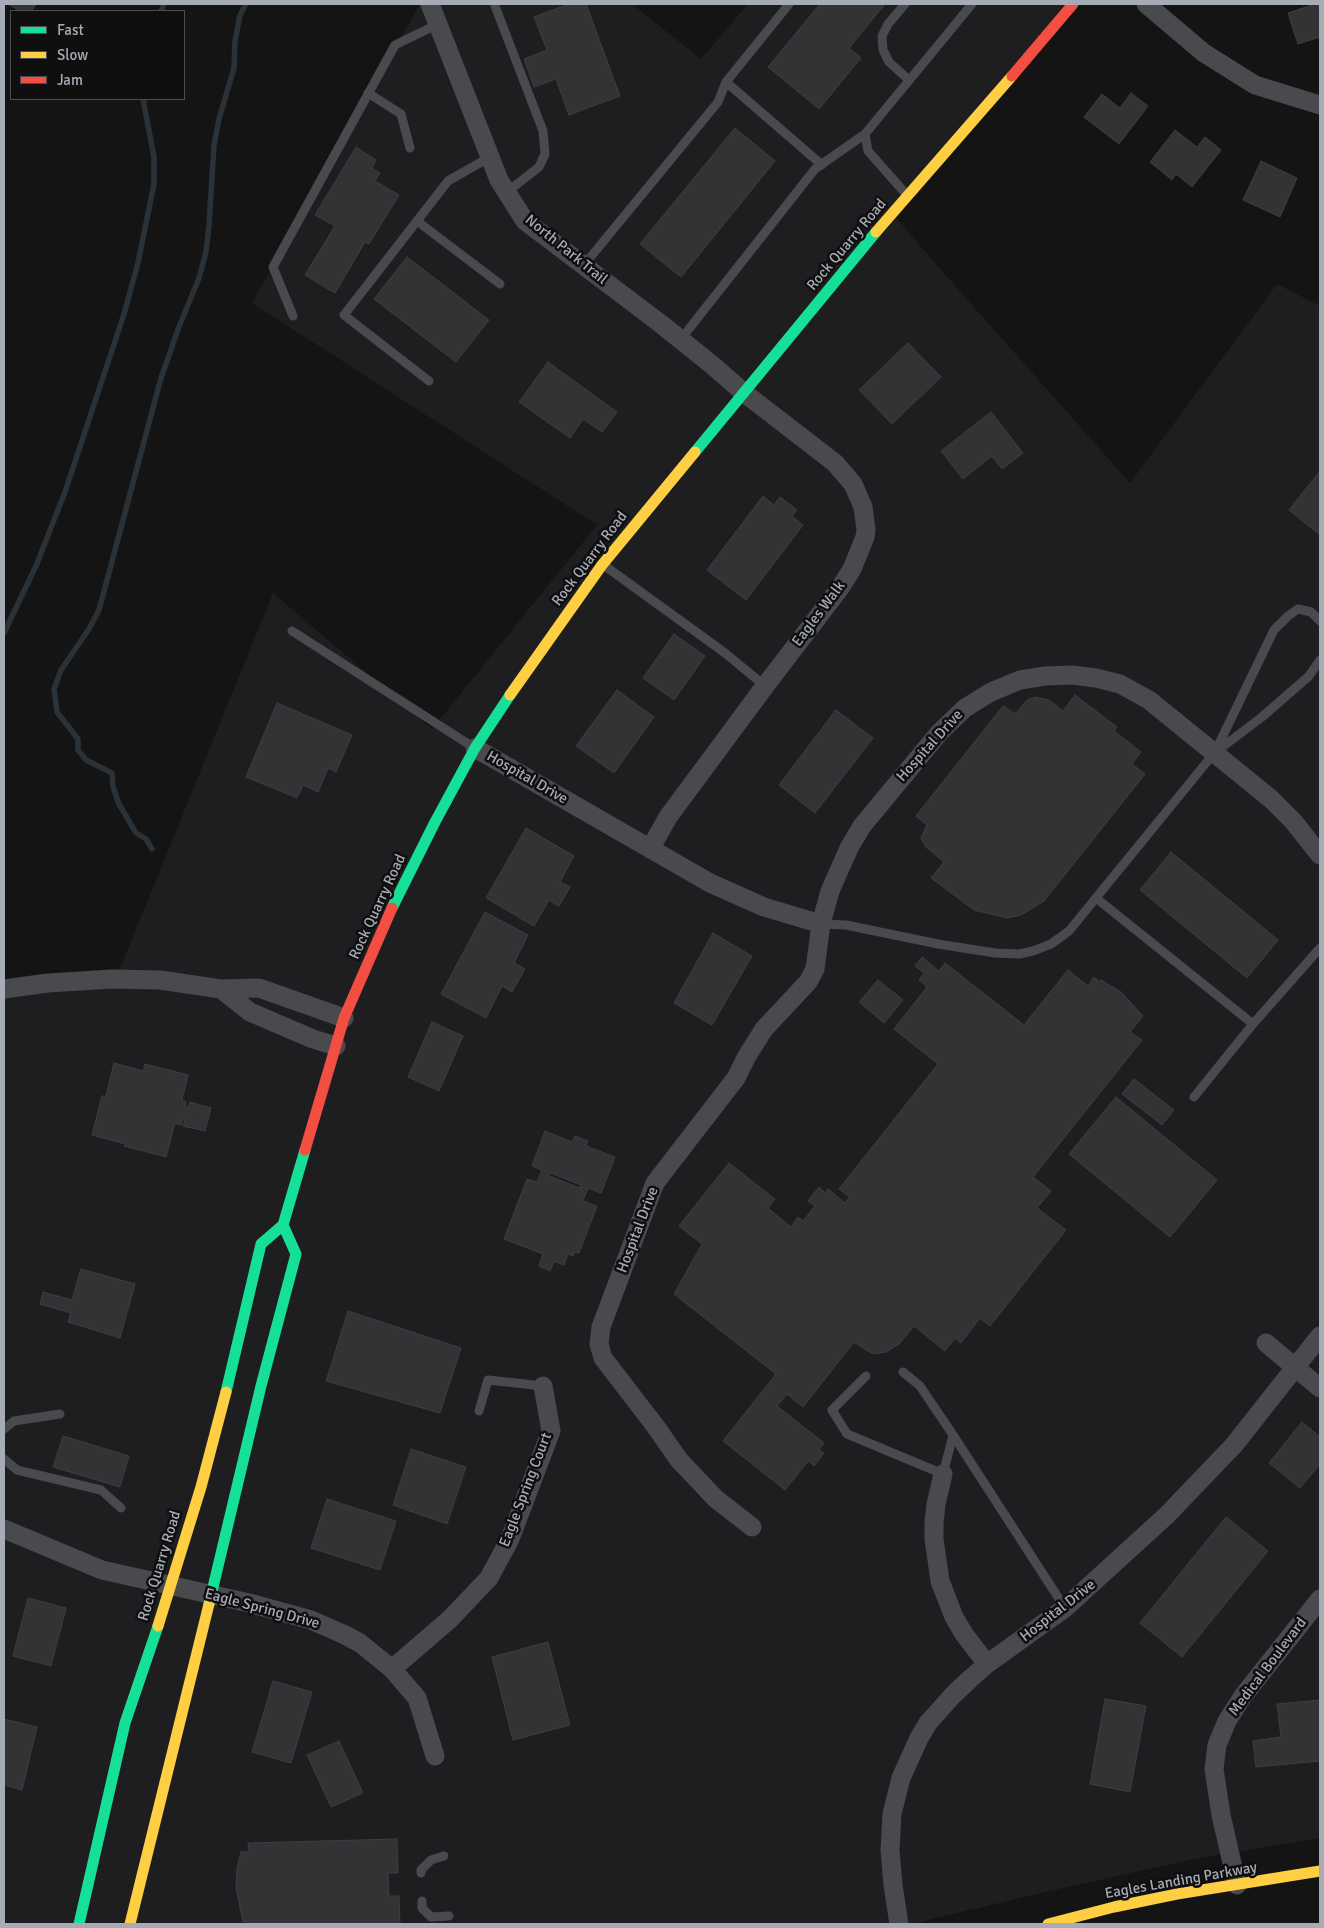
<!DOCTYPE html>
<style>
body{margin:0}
#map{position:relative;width:1324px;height:1928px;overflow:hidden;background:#141415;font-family:Signika,sans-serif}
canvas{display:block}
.frame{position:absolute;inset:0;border:5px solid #a6abb5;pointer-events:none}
.legend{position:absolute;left:10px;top:10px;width:175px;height:90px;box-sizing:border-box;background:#0f0f10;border:1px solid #4b4d52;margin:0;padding:6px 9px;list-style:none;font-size:15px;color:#a6abb5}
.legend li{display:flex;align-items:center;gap:10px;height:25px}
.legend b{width:25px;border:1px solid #4b4d52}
</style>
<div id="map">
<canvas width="1324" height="1928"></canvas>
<div class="frame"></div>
<ul class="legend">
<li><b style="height:6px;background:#16e098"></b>Fast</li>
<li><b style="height:6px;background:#ffcf43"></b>Slow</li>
<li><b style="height:6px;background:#f24e42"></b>Jam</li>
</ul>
</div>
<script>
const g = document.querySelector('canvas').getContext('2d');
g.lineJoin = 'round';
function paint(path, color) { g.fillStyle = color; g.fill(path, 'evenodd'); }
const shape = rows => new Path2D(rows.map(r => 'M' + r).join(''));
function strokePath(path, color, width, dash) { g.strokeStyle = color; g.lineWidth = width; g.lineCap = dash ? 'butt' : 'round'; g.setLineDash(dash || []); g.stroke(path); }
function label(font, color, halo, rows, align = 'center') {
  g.font = font + ' Signika,sans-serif'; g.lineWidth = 5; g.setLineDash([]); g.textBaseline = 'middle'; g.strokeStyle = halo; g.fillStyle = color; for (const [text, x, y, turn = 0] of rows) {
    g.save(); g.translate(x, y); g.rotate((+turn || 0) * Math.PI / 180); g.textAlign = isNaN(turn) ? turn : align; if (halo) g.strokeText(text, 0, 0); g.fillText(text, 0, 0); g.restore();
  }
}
paint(shape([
 [420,4,632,4,701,59,748,4,1065,4,894,215,942,271,1130,483,1277,284,1320,306,1320,1838,1194,1859,1041,1893,911,1924,4,1924,4,979,119,971,273,593,432,729,597,525,252,303]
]), '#1e1e20');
strokePath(shape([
 [161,11,164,4],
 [4,633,36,566,65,492,124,314,138,263,154,184,154,157,143,99],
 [152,849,146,839,136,833,119,804,113,787,112,773,86,760,78,750,78,739,57,712,54,689,61,670,89,629,99,610,161,378,179,327,199,278,206,252,209,225,214,145,219,119,234,68,235,41,240,15,246,4]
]), '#2a3238', 5.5);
const building = shape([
 [8,4,36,4,32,11,20,11,8,4],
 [569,4,586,4,620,96,569,115,556,79,534,87,524,59,547,50,534,17,569,4],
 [820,4,885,4,849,48,861,58,819,109,768,67,820,4],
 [1311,4,1320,4,1320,37,1298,44,1288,13,1312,5,1311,4],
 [1131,93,1148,106,1119,144,1084,117,1102,94,1120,108,1131,93],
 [735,128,775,161,681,277,640,244,735,128],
 [1175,130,1197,147,1205,137,1221,150,1192,187,1176,174,1172,180,1150,162,1175,130],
 [356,147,376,160,372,168,380,173,375,181,399,195,369,244,365,242,335,293,305,275,335,226,315,215,356,147],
 [1261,161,1297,178,1280,217,1243,200,1261,161],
 [407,257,489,320,456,362,374,299,407,257],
 [908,343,941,377,892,424,859,390,908,343],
 [548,362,617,412,602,432,583,419,570,438,519,402,548,362],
 [991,412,1023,453,1002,469,992,456,963,479,941,451,991,412],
 [1320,471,1320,535,1289,510,1320,471],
 [763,496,774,505,780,497,797,510,792,516,803,525,746,600,707,570,763,496],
 [674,634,705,656,674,700,643,678,674,634],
 [617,690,654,717,614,773,576,746,617,690],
 [1075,695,1117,727,1114,731,1141,752,1132,764,1145,774,1044,901,1021,915,1007,918,974,910,931,878,944,862,926,847,921,838,927,825,916,816,1003,706,1015,714,1027,700,1035,697,1049,700,1063,711,1075,695],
 [277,703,352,735,336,772,328,768,318,792,303,785,297,798,246,777,277,703],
 [836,710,873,738,815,813,779,785,836,710],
 [526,828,574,856,560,882,570,887,559,906,549,900,534,926,486,898,526,828],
 [1171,852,1278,940,1247,978,1140,890,1171,852],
 [485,912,528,935,514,963,525,969,512,992,502,986,486,1018,441,994,485,912],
 [713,933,752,956,712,1025,674,1003,713,933],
 [922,957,939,971,945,963,1024,1025,1068,970,1088,986,1094,977,1100,982,1101,980,1121,992,1143,1016,1130,1032,1142,1040,1033,1177,1051,1191,1037,1208,1066,1230,990,1326,980,1318,961,1343,955,1338,945,1351,914,1326,899,1344,886,1352,874,1354,866,1350,854,1342,803,1407,787,1394,777,1406,824,1443,819,1450,824,1453,814,1466,808,1461,785,1490,723,1441,776,1374,674,1294,702,1244,679,1226,729,1163,775,1199,768,1208,791,1227,798,1217,803,1221,815,1206,808,1201,819,1187,825,1193,828,1189,845,1203,850,1197,839,1189,938,1064,894,1029,927,987,919,980,924,973,915,966,922,957],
 [878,980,903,1000,884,1023,859,1002,878,980],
 [432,1022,463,1036,439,1091,408,1077,432,1022],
 [114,1063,143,1071,145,1064,188,1075,182,1100,186,1102,185,1107,188,1108,190,1102,211,1108,205,1131,183,1126,185,1120,182,1120,181,1125,175,1123,166,1157,124,1146,125,1144,92,1135,102,1096,106,1096,114,1063],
 [1134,1079,1174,1110,1162,1125,1122,1094,1134,1079],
 [1116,1097,1217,1180,1170,1237,1069,1154,1116,1097],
 [545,1131,572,1142,575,1136,588,1141,586,1146,615,1157,601,1193,588,1188,583,1201,597,1206,579,1253,575,1252,573,1256,568,1254,564,1265,554,1261,550,1271,539,1266,543,1254,504,1239,527,1179,537,1182,542,1170,532,1166,545,1131],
 [551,1173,581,1185,580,1188,549,1176,551,1173],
 [81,1269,135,1284,120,1338,68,1322,71,1313,40,1304,43,1292,72,1300,81,1269],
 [348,1311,461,1348,440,1413,326,1381,348,1311],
 [1302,1422,1320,1437,1320,1464,1300,1488,1269,1463,1302,1422],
 [63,1436,129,1456,120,1487,53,1467,63,1436],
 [411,1449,466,1467,447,1524,393,1505,411,1449],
 [327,1499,396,1521,380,1570,311,1548,327,1499],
 [1226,1517,1268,1551,1182,1657,1140,1623,1226,1517],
 [28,1598,66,1608,51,1666,13,1656,28,1598],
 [548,1642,570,1725,513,1740,492,1657,548,1642],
 [273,1681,312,1692,291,1763,252,1752,273,1681],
 [1105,1699,1146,1706,1130,1792,1090,1784,1105,1699],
 [1320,1700,1320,1761,1256,1767,1253,1741,1281,1737,1277,1704,1320,1700],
 [4,1719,37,1727,22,1790,4,1785,4,1719],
 [339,1741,363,1793,331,1807,307,1755,339,1741],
 [397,1839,398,1873,388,1873,389,1896,399,1896,400,1924,251,1924,251,1922,243,1922,236,1888,237,1869,241,1852,249,1852,248,1843,397,1839]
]);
paint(building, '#333335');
strokePath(building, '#3d3e41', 1);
strokePath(shape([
 [905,4,888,24,882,36,883,50,889,62,909,80],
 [495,6,543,131,545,154,539,167,507,192],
 [726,82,822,165],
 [368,93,401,114,410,148],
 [906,194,868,151,865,134,972,4],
 [417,221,500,284],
 [584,265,718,102,726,82,789,4],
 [293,316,273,267,395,45,438,24],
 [681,339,815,169,865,134],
 [429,381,344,315,448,181,490,157],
 [605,566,725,653,765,686],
 [292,631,473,747],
 [1217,751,1262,717,1309,676,1320,660],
 [1096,898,1253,1024,1320,948],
 [821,924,846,925,938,944,995,953,1019,954,1033,951,1051,944,1069,931,1215,752,1274,630,1288,616,1298,609,1311,612,1320,621],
 [1194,1097,1253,1024],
 [866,1376,832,1410,847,1434,943,1474,953,1435,920,1386,903,1372],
 [479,1411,488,1380,543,1386],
 [4,1429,14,1421,60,1414],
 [953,1435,1065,1608],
 [4,1459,17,1470,101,1490,121,1508],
 [421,1873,421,1870,431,1860,444,1856],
 [422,1901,422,1908,431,1917,449,1916]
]), '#494a4d', 9);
strokePath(shape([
 [430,4,499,180,525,221,661,324,711,364,743,392,835,463,853,484,863,507,866,530,865,537,852,569,840,588,765,686,668,817,650,849],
 [1146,4,1204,53,1255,85,1320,105],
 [475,748,710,883,764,907,821,924],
 [4,989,48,983,112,979,160,980,221,989,259,988,344,1018],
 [221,989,250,1012,313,1039,336,1046],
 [1266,1343,1320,1388],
 [943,1474,936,1504,934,1523,934,1539,940,1581,954,1617,964,1634,987,1664],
 [752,1527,716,1499,679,1460,656,1427,603,1358,599,1344,601,1327,655,1183,736,1078,747,1056,764,1029,808,982,815,969,821,924,830,891,849,848,862,826,939,733,965,708,991,692,1020,680,1045,676,1072,675,1096,678,1120,684,1149,700,1271,799,1293,821,1320,855],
 [4,1529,102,1570,249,1603,311,1620,345,1635,360,1643,392,1669,417,1698,435,1756],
 [392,1669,450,1619,489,1578,510,1539,551,1431,543,1386],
 [1237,1885,1221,1815,1214,1769,1217,1745,1227,1721,1243,1696,1320,1599],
 [899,1924,893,1885,890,1850,892,1814,901,1778,919,1738,928,1723,953,1695,970,1679,987,1664,1065,1608,1167,1515,1234,1445,1320,1336]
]), '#494a4d', 19);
strokePath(shape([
 [695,452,876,232],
 [392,908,435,822,475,748,510,695],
 [226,1392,261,1244,283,1225,305,1150],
 [209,1604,261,1386,296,1254,283,1225],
 [79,1924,125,1723,158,1626]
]), '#16e098', 11);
strokePath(shape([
 [876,232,1012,76],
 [510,695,602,565,695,452],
 [158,1626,201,1487,226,1392],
 [130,1924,209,1604],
 [1048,1924,1114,1907,1177,1894,1320,1871]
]), '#ffcf43', 11);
strokePath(shape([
 [1012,76,1073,4],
 [305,1150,344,1018,392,908]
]), '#f24e42', 11);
label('15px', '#a6abb5', '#0f0f10', [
 ["Rock Quarry Road",847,245,-50],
 ["North Park Trail",566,250,39],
 ["Rock Quarry Road",590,559,-53],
 ["Eagles Walk",819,614,-53],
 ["Hospital Drive",930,746,-48],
 ["Hospital Drive",527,778,30],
 ["Rock Quarry Road",378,907,-65],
 ["Hospital Drive",638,1230,-69],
 ["Eagle Spring Court",526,1490,-69],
 ["Rock Quarry Road",160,1566,-73],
 ["Eagle Spring Drive",262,1609,15],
 ["Hospital Drive",1058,1611,-38],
 ["Medical Boulevard",1268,1667,-53],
 ["Eagles Landing Parkway",1181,1881,-10]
]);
</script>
